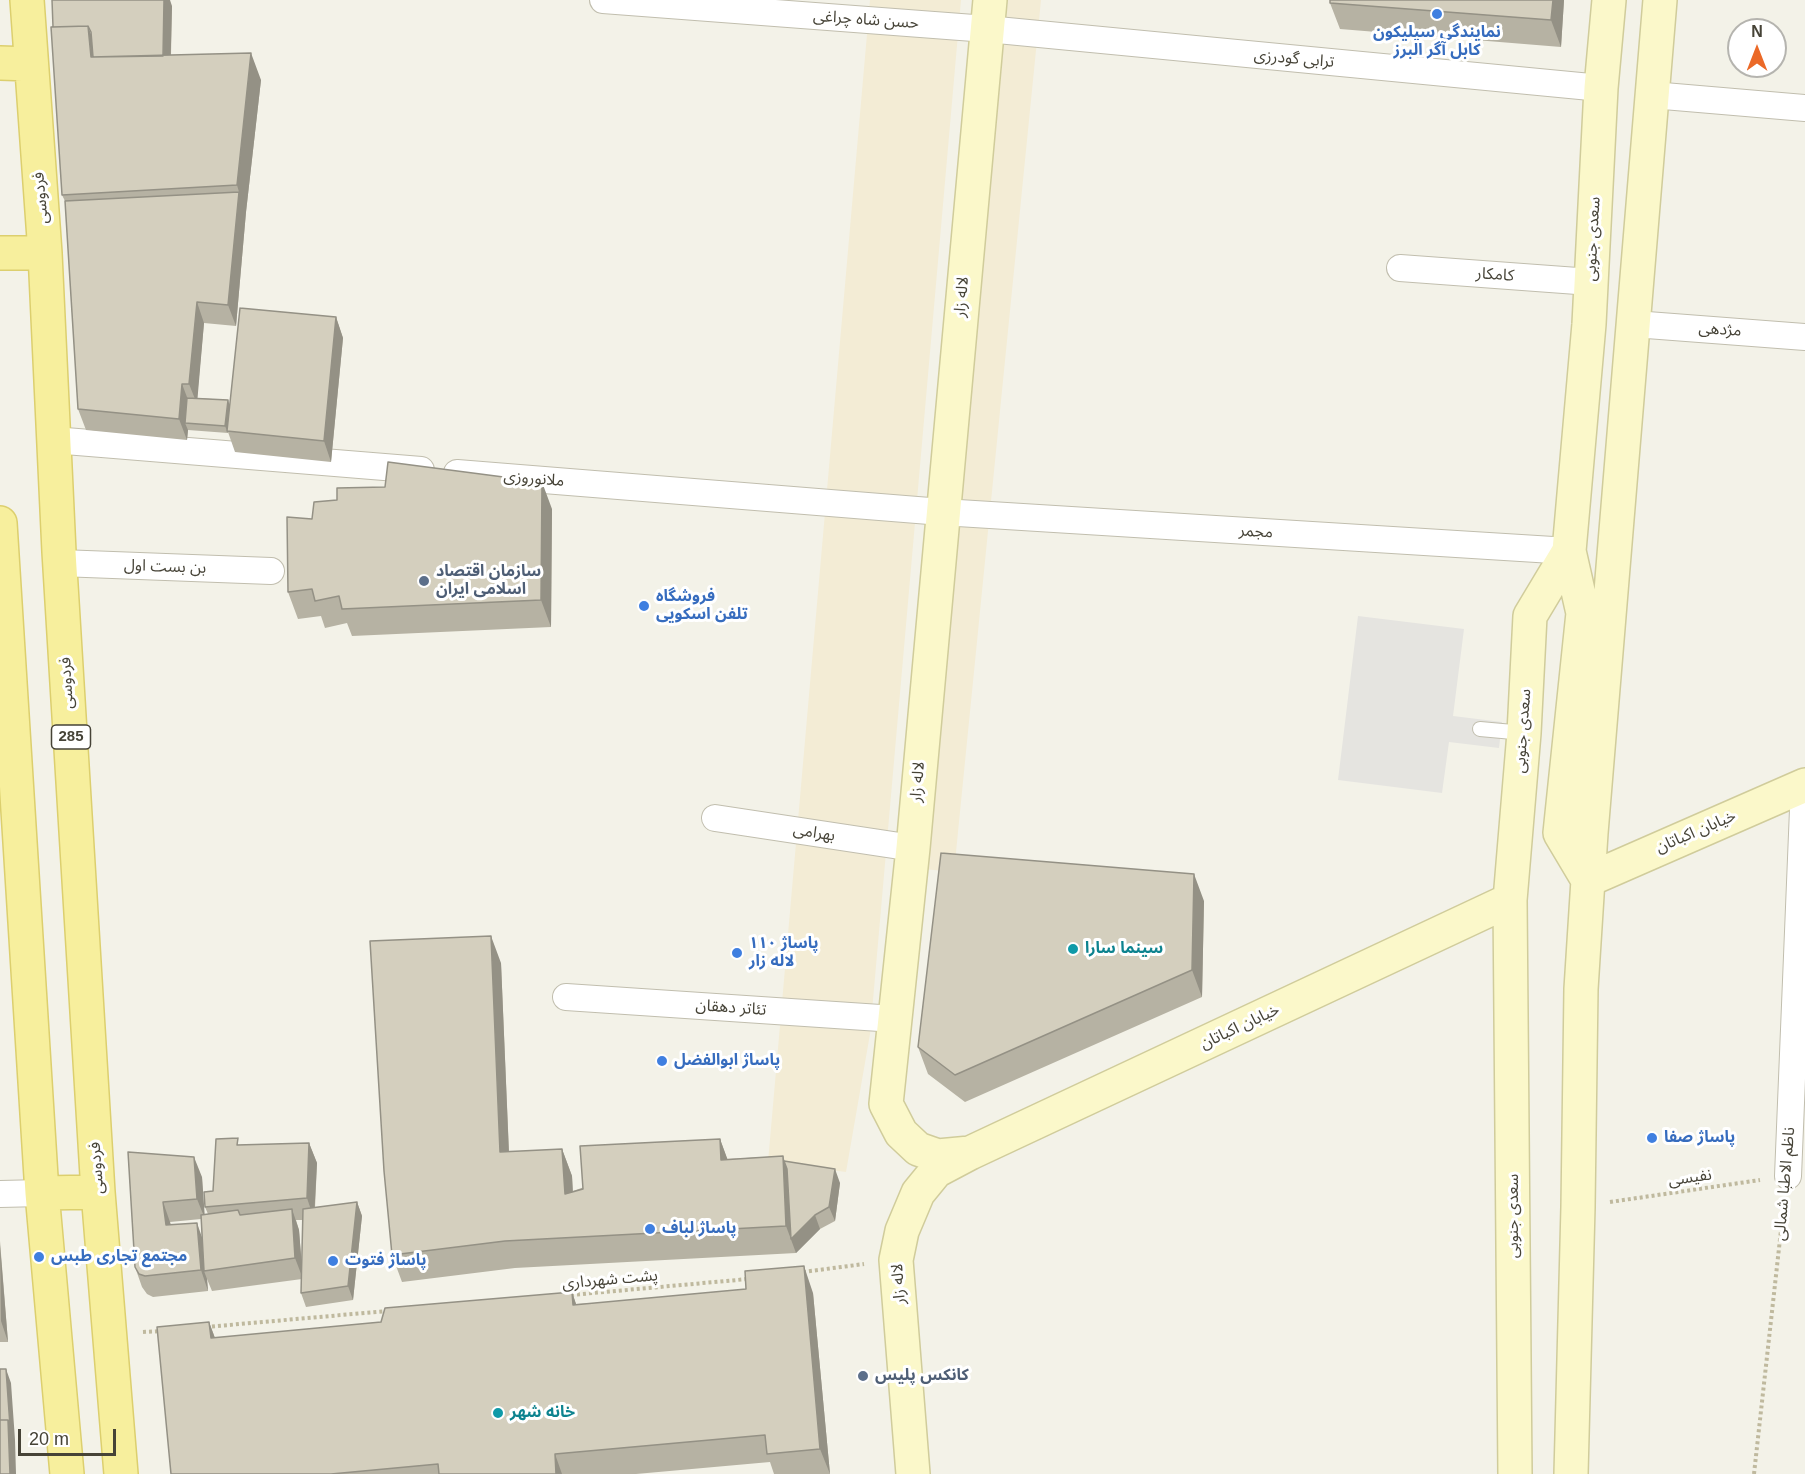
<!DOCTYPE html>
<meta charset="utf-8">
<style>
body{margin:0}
#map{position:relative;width:1805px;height:1474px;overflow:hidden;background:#f3f2e8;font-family:Arial,sans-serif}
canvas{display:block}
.north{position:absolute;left:1727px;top:18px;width:60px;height:60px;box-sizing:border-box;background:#fff;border:2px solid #b5b4af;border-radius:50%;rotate:0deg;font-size:16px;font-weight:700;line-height:24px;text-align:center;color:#464337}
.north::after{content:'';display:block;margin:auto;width:21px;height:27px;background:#eb6927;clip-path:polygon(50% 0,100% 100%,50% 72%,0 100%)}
.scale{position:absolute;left:18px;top:1429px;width:98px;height:27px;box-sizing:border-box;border:3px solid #464337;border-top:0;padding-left:8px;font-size:18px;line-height:21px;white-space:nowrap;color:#464337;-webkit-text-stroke:4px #fff;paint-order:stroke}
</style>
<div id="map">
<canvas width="1805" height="1474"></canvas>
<div class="north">N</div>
<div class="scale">20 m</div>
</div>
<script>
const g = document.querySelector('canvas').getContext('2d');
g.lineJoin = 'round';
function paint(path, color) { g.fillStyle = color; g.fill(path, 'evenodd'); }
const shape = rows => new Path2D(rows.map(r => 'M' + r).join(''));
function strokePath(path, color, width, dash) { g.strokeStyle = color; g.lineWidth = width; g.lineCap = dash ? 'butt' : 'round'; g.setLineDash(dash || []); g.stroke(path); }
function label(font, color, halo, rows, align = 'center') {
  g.font = font + ' Arial,"Noto Sans Arabic",sans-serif'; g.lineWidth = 6; g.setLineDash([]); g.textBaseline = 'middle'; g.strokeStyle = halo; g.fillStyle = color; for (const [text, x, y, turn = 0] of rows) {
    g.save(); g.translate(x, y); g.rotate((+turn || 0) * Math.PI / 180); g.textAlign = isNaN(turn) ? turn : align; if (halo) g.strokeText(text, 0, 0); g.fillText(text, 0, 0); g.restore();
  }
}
paint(shape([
 [870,0,961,0,870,1034,846,1172,768,1162],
 [1008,0,1041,0,954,872,924,869]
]), '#f3ecd5');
paint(shape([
 [1358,616,1464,629,1453,716,1502,722,1499,748,1449,742,1442,793,1338,780]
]), '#e5e4e0');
const lane = shape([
 [1480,729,1524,733]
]);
const street = shape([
 [603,0,987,29,1601,88],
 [1652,95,1805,108],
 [1400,268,1591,282],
 [1634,324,1805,337],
 [53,440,421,470],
 [457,473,942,512,1569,551],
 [60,563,271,571],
 [715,818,913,848],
 [566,997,895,1019],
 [1788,1176,1804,785],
 [0,1194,42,1193]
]);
const secondary = shape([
 [1569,551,1583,613,1560,833,1588,880],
 [1588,880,1805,785],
 [970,1153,938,1156,918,1149,901,1133,886,1104,913,848,990,0],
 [913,1474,896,1260,902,1231,918,1193,936,1171,970,1153,1510,900],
 [1515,1474,1510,900,1524,733,1530,616,1569,551,1589,324,1601,88,1609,0],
 [1571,1474,1578,1207,1581,989,1591,833,1660,0]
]);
const primary = shape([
 [27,0,45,253,59,552,98,1192,121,1474],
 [0,63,30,64],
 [0,253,45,253],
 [0,523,42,1193,67,1474],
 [42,1193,98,1192]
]);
strokePath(lane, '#c1beae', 16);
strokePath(street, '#c1beae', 28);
strokePath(secondary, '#d0cc9b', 36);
strokePath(primary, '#dccf6e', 36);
strokePath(shape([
 [1610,1202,1760,1180],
 [803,1272,864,1264],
 [571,1295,748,1279],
 [206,1327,387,1311],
 [143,1332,163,1331],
 [1754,1474,1784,1203]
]), '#bfb99e', 4, [3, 3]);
strokePath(lane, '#fff', 14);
strokePath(street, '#fff', 26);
strokePath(secondary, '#fbf8ca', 33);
strokePath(primary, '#f7ef9d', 33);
paint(shape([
 [1564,0,1561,47,1340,29,1330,3],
 [172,6,171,55,261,80,246,212,236,326,204,323,197,398,228,400,230,406,336,317,343,338,331,462,235,452,228,432,228,433,188,430,187,440,86,430,78,409,65,201,62,195],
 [552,509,551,627,352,636,347,623,325,628,321,616,298,619,288,592,312,519],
 [1204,901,1202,997,965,1102,928,1074,918,1047],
 [501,963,509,1152,562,1149,572,1176,573,1191,720,1139,727,1159,783,1156,784,1161,840,1183,835,1221,820,1229,796,1253,515,1268,402,1282,392,1255],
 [309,1143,317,1163,315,1208,357,1202,362,1216,353,1300,306,1307,301,1293,302,1279,212,1291,207,1279,208,1291,153,1297,147,1294,142,1287,135,1267,128,1152,202,1177,204,1215,208,1214,205,1207,213,1191,240,1145],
 [201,1219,202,1237,171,1225,170,1222],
 [296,1220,303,1220,302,1270,299,1230],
 [0,1241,8,1342,0,1342],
 [572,1292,576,1304,813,1293,830,1474,774,1474,770,1462,636,1474,171,1474,209,1322,215,1338,381,1322]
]), '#b6b2a3');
paint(shape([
 [164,0,170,0,172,6,170,82,163,62],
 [1553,0,1564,0,1561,47,1551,20],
 [88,26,98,53,99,63,91,57],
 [251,53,261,80,246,212,236,326,228,305,239,192,237,185],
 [197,302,204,323,197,404,189,384],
 [336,317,343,338,331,462,324,441],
 [182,384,190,405,185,423,188,430,187,440,179,419],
 [228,400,230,407,228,433,225,426],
 [542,482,552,509,551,627,541,600],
 [1194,874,1204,901,1202,997,1192,970],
 [491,936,501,963,510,1179,500,1152],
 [720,1139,730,1166,721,1160],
 [309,1143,317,1163,314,1219,307,1198],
 [562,1149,572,1176,574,1221,565,1194],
 [783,1156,792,1183,815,1215,820,1229,796,1253,786,1226],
 [194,1157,202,1177,205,1219,197,1199],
 [835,1169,840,1183,835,1221,829,1207],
 [163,1202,170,1222,174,1245,166,1225],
 [357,1202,362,1216,353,1300,348,1286],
 [292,1209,299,1230,303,1279,295,1258],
 [197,1223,204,1243,204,1271,207,1279,208,1291,201,1270],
 [0,1245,8,1342,1,1321],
 [804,1266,813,1293,830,1474,820,1449],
 [572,1292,581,1319,573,1305],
 [209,1322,219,1349,211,1338],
 [6,1369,11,1383,15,1440,16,1474,10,1474],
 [555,1454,562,1474,556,1474]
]), '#949185');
const building = shape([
 [52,0,164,0,163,56,93,57,91,32,88,26,53,27,52,0],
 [1330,0,1553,0,1551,20,1330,3,1330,0],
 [88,26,91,57,251,53,237,185,62,195,51,27,88,26],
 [239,192,228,305,197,302,189,384,182,384,179,419,78,409,65,201,239,192],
 [240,308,336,317,324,441,227,431,240,308],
 [187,398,228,400,225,426,185,423,187,398],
 [388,462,542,482,541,600,342,609,339,596,315,601,312,589,288,592,287,517,312,519,314,502,337,500,337,488,385,487,388,462],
 [941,853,1194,874,1192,970,955,1075,918,1047,941,853],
 [491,936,500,1152,562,1149,565,1194,583,1189,580,1146,720,1139,721,1160,783,1156,786,1226,505,1241,392,1255,384,1171,370,941,491,936],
 [238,1138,237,1145,309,1143,307,1198,205,1207,204,1192,213,1191,216,1139,238,1138],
 [128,1152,194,1157,197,1199,163,1202,166,1225,197,1223,201,1270,145,1276,139,1274,135,1267,128,1152],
 [784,1161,835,1169,829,1207,815,1215,791,1239,787,1169,784,1161],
 [357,1202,348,1286,301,1293,303,1209,357,1202],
 [292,1209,295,1258,204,1271,201,1215,238,1210,240,1215,292,1209],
 [804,1266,820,1449,767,1454,765,1435,555,1454,556,1474,439,1474,438,1464,331,1474,171,1474,157,1327,209,1322,211,1338,381,1322,385,1308,572,1292,573,1305,746,1289,745,1271,804,1266],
 [0,1369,6,1369,10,1426,8,1420,0,1420,0,1369],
 [0,1420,8,1420,10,1474,0,1474,0,1420]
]);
paint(building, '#d4cfbe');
strokePath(building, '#949185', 1.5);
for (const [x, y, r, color] of [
 [1437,14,6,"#3f7fe0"],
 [424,581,6,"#5c6f8a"],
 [644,606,6,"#3f7fe0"],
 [1073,949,6,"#0f9aa8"],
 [737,953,6,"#3f7fe0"],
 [662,1061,6,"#3f7fe0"],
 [1652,1138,6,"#3f7fe0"],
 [650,1229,6,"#3f7fe0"],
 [39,1257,6,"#3f7fe0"],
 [333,1261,6,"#3f7fe0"],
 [863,1376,6,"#5c6f8a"],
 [498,1413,6,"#0f9aa8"]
]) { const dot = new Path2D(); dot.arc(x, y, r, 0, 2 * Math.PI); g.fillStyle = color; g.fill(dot); strokePath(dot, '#fff', 2); }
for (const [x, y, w] of [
 [71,737,39]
]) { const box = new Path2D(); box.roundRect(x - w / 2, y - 12, w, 24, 4.5); g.fillStyle = '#fff'; g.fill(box); strokePath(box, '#464337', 1.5); }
label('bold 15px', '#464337', null, [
 ["285",71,737]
]);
label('16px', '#464337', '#fff', [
 ["حسن شاه چراغی",866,20,4],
 ["ترابی گودرزی",1294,59,5],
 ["فردوسی",41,198,-95],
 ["سعدی جنوبی",1593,239,-87],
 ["کامکار",1495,275,4],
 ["لاله زار",962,297,-85],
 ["مژدهی",1720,330,4],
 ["ملانوروزی",534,479,5],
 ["مجمر",1256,532,4],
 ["بن بست اول",165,567,2],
 ["فردوسی",67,683,-93],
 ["سعدی جنوبی",1523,731,-86],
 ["لاله زار",918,782,-85],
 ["خیابان اکباتان",1696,832,-23],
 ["بهرامی",814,833,9],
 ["تئاتر دهقان",731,1008,4],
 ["خیابان اکباتان",1240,1027,-25],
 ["فردوسی",97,1168,-94],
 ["نفیسی",1690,1178,-8],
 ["ناظم الاطبا شمالی",1785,1184,-85],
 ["سعدی جنوبی",1514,1216,-90],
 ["پشت شهرداری",610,1280,-5],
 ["لاله زار",899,1284,-94]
]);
label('bold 16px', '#366cbe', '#fff', [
 ["نمایندگی سیلیکون",1437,33,"center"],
 ["کابل آگر البرز",1437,51,"center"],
 ["فروشگاه",656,597],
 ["تلفن اسکویی",656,615],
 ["پاساژ ۱۱۰",749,944],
 ["لاله زار",749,962],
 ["پاساژ ابوالفضل",674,1061],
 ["پاساژ صفا",1664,1138],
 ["پاساژ لباف",662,1229],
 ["مجتمع تجاری طبس",51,1257],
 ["پاساژ فتوت",345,1261]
], 'left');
label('bold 16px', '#4e5e75', '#fff', [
 ["سازمان اقتصاد",436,572],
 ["اسلامی ایران",436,590],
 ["کانکس پلیس",875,1376]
], 'left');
label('bold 16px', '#0d838f', '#fff', [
 ["سینما سارا",1085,949],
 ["خانه شهر",510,1413]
], 'left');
</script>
